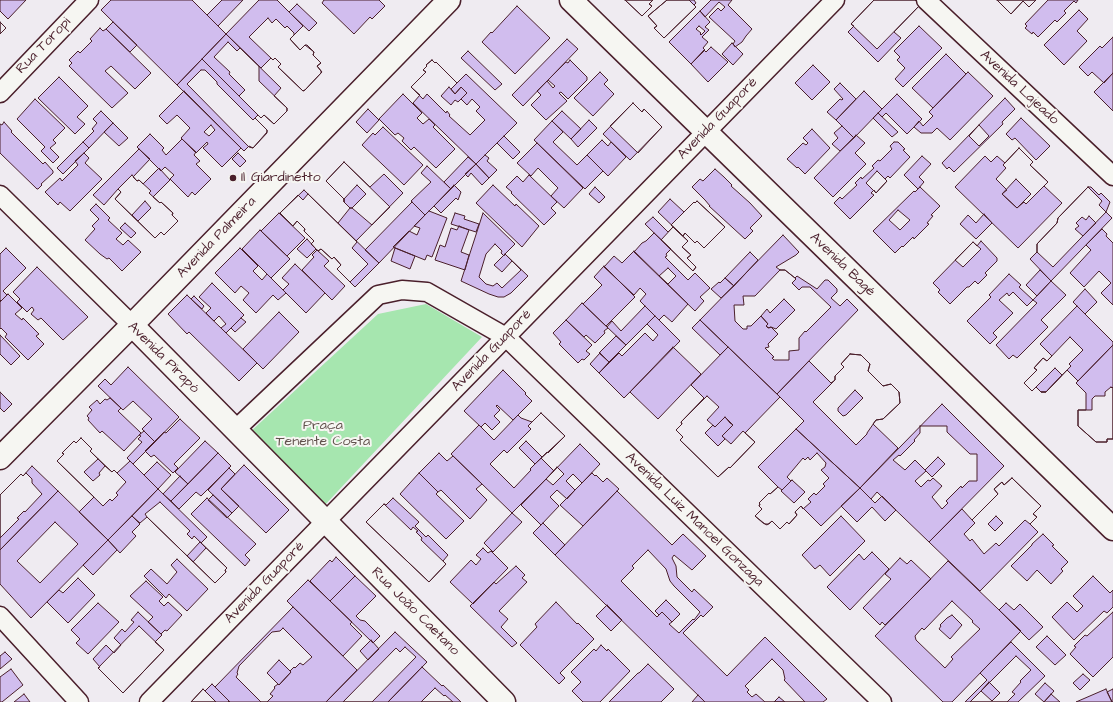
<!DOCTYPE html>
<meta charset="utf-8">
<style>
body{margin:0}
canvas{display:block;background:#efebf1}
</style>
<canvas width="1113" height="702"></canvas>
<script>
const g = document.querySelector('canvas').getContext('2d');
g.lineJoin = 'round';
function paint(path, color) { g.fillStyle = color; g.fill(path, 'evenodd'); }
const shape = rows => new Path2D(rows.map(r => 'M' + r).join(''));
function strokePath(path, color, width, dash) { g.strokeStyle = color; g.lineWidth = width; g.lineCap = dash ? 'butt' : 'round'; g.setLineDash(dash || []); g.stroke(path); }
function label(font, color, halo, rows, align = 'center') {
  g.font = font + ' "Architects Daughter",sans-serif'; g.lineWidth = 4; g.setLineDash([]); g.textBaseline = 'middle'; g.strokeStyle = halo; g.fillStyle = color; for (const [text, x, y, turn = 0] of rows) {
    g.save(); g.translate(x, y); g.rotate((+turn || 0) * Math.PI / 180); g.textAlign = isNaN(turn) ? turn : align; if (halo) g.strokeText(text, 0, 0); g.fillText(text, 0, 0); g.restore();
  }
}
paint(shape([
 [426,304,482,337,323,507,249,433,378,314]
]), '#a6e6af');
const building = shape([
 [0,0,26,0,8,19,0,11,0,0],
 [111,0,192,0,226,34,177,85,101,10,111,0],
 [222,0,243,0,218,26,207,15,222,0],
 [259,0,277,0,303,26,290,39,300,50,305,45,314,52,313,55,321,63,317,66,322,72,305,90,303,91,278,67,281,64,275,58,273,60,271,58,261,68,226,34,259,0],
 [324,0,379,0,385,6,372,19,370,17,354,34,322,3,324,0],
 [625,0,653,0,649,4,652,6,642,16,625,0],
 [625,0,653,0,649,4,652,6,642,16,625,0],
 [667,0,689,0,696,7,664,38,654,28,657,26,648,16,667,0],
 [667,0,694,0,696,3,694,5,696,7,664,38,654,28,657,26,648,16,667,0],
 [711,0,732,0,728,5,752,29,746,36,742,42,735,47,733,44,735,41,709,17,718,8,721,11,725,7,719,2,705,17,700,11,711,0],
 [874,0,915,0,920,5,877,49,851,24,874,0],
 [874,0,915,0,920,5,894,32,901,38,878,62,848,32,854,26,851,24,874,0],
 [997,0,1036,0,1029,7,1023,1,1011,14,997,0],
 [997,0,1036,0,1029,7,1023,1,1011,14,997,0],
 [1048,0,1078,0,1076,3,1074,1,1064,11,1066,13,1057,22,1055,20,1038,37,1033,32,1032,34,1025,28,1027,26,1025,24,1048,0],
 [297,4,317,23,309,31,289,12,297,4],
 [517,6,550,38,515,74,482,42,491,32,492,33,517,6],
 [1079,10,1088,19,1077,31,1087,41,1064,65,1044,45,1079,10],
 [700,11,710,22,705,27,709,30,702,37,708,42,703,48,705,50,691,64,669,42,700,11],
 [699,26,705,31,701,35,700,34,701,33,696,29,699,26],
 [268,18,272,23,276,19,285,28,287,26,294,33,294,35,290,39,300,50,305,45,307,45,314,52,313,55,321,63,317,66,321,71,321,73,305,90,303,91,278,67,281,64,275,58,273,60,249,37,268,18],
 [0,22,6,28,0,34,0,22],
 [0,22,6,28,0,34,0,22],
 [113,22,137,45,130,52,106,29,113,22],
 [919,26,942,48,903,87,895,79,905,68,897,60,900,57,894,51,919,26],
 [100,28,103,31,106,29,151,73,135,89,111,66,105,71,128,93,112,108,69,66,72,63,69,60,78,51,80,53,92,41,90,39,100,28],
 [226,34,281,88,274,96,287,108,287,111,274,124,264,115,261,118,202,59,226,34],
 [1113,37,1113,73,1104,83,1092,72,1088,76,1079,67,1100,46,1102,48,1113,37],
 [567,39,578,49,523,106,512,95,567,39],
 [228,42,237,51,240,48,259,66,259,81,287,108,287,111,274,124,264,115,261,118,239,96,245,90,229,74,230,72,214,57,228,42],
 [732,43,743,54,733,65,722,54,732,43],
 [711,47,728,62,708,82,691,64,704,50,706,52,711,47],
 [468,51,502,84,495,90,461,58,468,51],
 [946,54,966,74,933,108,912,88,946,54],
 [202,59,258,115,255,118,267,130,267,132,253,148,249,146,244,151,177,85,202,59],
 [432,60,435,63,436,62,457,83,466,74,517,123,476,164,413,103,420,95,411,87,426,72,423,70,427,66,426,65,432,60],
 [432,60,435,63,436,62,457,83,451,89,455,94,461,87,467,93,461,99,467,105,472,99,480,107,476,111,485,120,470,135,449,116,450,115,447,111,446,113,427,94,423,99,411,87,426,72,423,70,427,66,426,65,432,60],
 [570,60,587,77,587,80,568,99,561,92,559,93,567,101,546,120,531,105,541,95,537,91,547,81,553,88,555,86,548,80,566,62,568,63,570,60],
 [813,65,830,82,812,100,795,83,813,65],
 [201,70,205,70,217,82,217,84,253,120,255,118,267,130,267,133,253,148,249,147,189,86,187,84,201,70],
 [600,72,608,80,604,84,614,94,593,116,574,98,600,72],
 [968,72,993,96,950,140,937,128,932,133,921,133,914,127,919,121,923,126,933,116,929,112,968,72],
 [1113,73,1113,111,1094,92,1113,73],
 [59,77,88,106,77,117,85,124,75,134,38,98,59,77],
 [840,83,856,99,836,120,827,112,840,99,842,100,843,99,834,89,840,83],
 [449,87,455,94,461,87,467,93,458,102,455,100,451,105,441,96,449,87],
 [184,91,241,148,222,167,203,148,208,144,207,142,196,153,181,138,190,128,177,115,167,124,159,116,184,91],
 [211,125,215,130,209,136,204,132,211,125],
 [864,91,882,109,854,138,836,120,864,91],
 [403,94,422,113,417,118,423,124,429,119,435,125,433,127,455,149,436,168,414,147,411,150,402,141,404,138,398,133,395,135,379,119,403,94],
 [897,94,922,119,907,134,886,113,882,117,878,113,897,94],
 [1005,98,1015,109,1002,122,1003,124,954,172,949,167,947,169,942,163,1005,98],
 [35,99,65,128,53,140,56,143,50,148,59,157,53,163,41,151,45,147,17,119,35,99],
 [633,103,642,112,644,109,662,127,630,160,603,134,633,103],
 [633,103,642,112,644,109,662,127,638,153,610,126,633,103],
 [368,109,379,120,367,133,356,122,368,109],
 [101,111,113,123,89,148,83,142,94,131,92,129,97,123,93,119,101,111],
 [562,111,581,129,571,139,552,121,562,111],
 [878,113,898,132,892,137,873,118,878,113],
 [1021,118,1050,146,1036,160,1015,138,1012,140,1006,134,1021,118],
 [589,120,597,128,578,147,571,139,589,120],
 [552,121,563,132,553,142,577,165,587,155,603,171,585,189,534,140,552,121],
 [4,122,12,131,11,132,43,164,45,162,53,171,53,173,41,184,42,185,38,189,37,189,0,153,0,124,2,125,4,122],
 [113,123,128,138,119,146,104,132,113,123],
 [979,125,989,136,979,146,969,136,979,125],
 [842,126,854,138,840,151,832,144,838,138,834,133,842,126],
 [383,127,423,165,404,185,362,145,373,133,375,135,383,127],
 [812,129,830,148,805,174,798,167,797,168,787,159,803,143,806,145,808,143,803,138,812,129],
 [150,134,164,148,162,150,166,155,182,139,196,152,194,155,200,161,196,164,211,179,195,195,192,192,188,197,170,179,174,175,165,167,161,171,137,147,150,134],
 [856,135,865,143,855,153,866,164,833,197,814,178,856,135],
 [504,136,520,152,513,159,497,143,504,136],
 [602,140,608,146,611,142,626,157,608,176,587,155,602,140],
 [83,142,89,148,63,174,57,168,83,142],
 [894,142,898,142,905,149,903,150,910,157,890,178,888,176,885,179,887,181,876,193,874,190,871,193,874,195,850,219,834,203,840,197,842,199,857,185,855,183,861,177,862,179,874,168,872,166,878,160,880,161,892,149,890,146,894,142],
 [537,143,583,188,564,208,551,196,558,188,538,168,531,176,517,163,537,143],
 [1019,148,1033,162,1030,165,1048,182,1026,204,1024,202,1017,208,1002,194,1007,190,996,179,1006,168,1003,165,1019,148],
 [1019,148,1033,162,1030,165,1048,182,1044,186,1062,203,1018,248,955,187,985,156,991,162,997,156,1005,163,1019,148],
 [139,149,150,159,133,177,137,181,139,180,143,184,159,168,170,180,153,197,160,203,161,202,173,213,172,215,178,221,164,235,161,232,155,238,115,199,121,192,118,189,104,205,93,195,139,149],
 [84,153,89,158,85,163,102,179,70,211,60,202,58,205,45,192,60,178,62,181,78,165,75,161,84,153],
 [238,153,246,161,240,167,232,159,238,153],
 [485,155,489,158,487,161,497,170,489,178,476,164,485,155],
 [922,156,931,164,919,177,924,182,918,189,904,175,922,156],
 [468,157,476,164,451,189,444,182,468,157],
 [344,162,370,187,384,174,403,193,356,241,338,223,350,208,344,202,344,199,326,181,344,162],
 [344,162,390,207,372,225,352,208,350,208,344,202,344,199,326,181,344,162],
 [476,164,489,178,482,185,471,173,468,177,465,174,476,164],
 [427,166,451,189,425,215,411,201,431,182,421,173,427,166],
 [715,169,724,177,732,185,731,186,750,203,762,216,750,228,753,231,745,239,709,206,710,206,705,200,692,187,700,179,703,181,715,169],
 [877,171,887,181,876,193,866,183,877,171],
 [132,175,137,181,139,180,151,191,149,193,160,203,161,202,173,213,172,215,178,221,164,235,161,232,155,238,115,199,121,192,118,189,132,175],
 [529,175,557,202,551,208,556,213,544,225,511,193,512,192,506,187,517,176,523,182,529,175],
 [1016,179,1031,194,1017,208,1002,194,1016,179],
 [357,185,366,194,352,208,350,208,344,202,344,199,357,185],
 [454,185,461,192,458,200,456,198,441,213,434,206,454,185],
 [493,185,515,206,516,204,539,226,522,247,476,203,493,185],
 [595,187,605,197,599,203,589,194,595,187],
 [920,187,940,206,931,215,933,216,927,223,929,224,914,239,913,237,903,247,902,246,895,253,873,231,914,191,915,192,920,187],
 [1088,187,1102,201,1099,205,1106,212,1053,267,1037,252,1037,244,1057,223,1058,218,1088,187],
 [1088,187,1091,187,1099,195,1101,193,1110,202,1106,212,1112,218,1051,281,1030,259,1037,252,1037,244,1057,223,1058,218,1088,187],
 [304,190,379,263,355,287,337,269,341,265,334,257,332,259,321,249,318,251,311,244,314,241,304,231,305,229,297,221,293,226,280,213,304,190],
 [308,194,357,242,352,248,368,264,350,282,337,269,341,265,334,257,332,259,321,249,318,251,311,244,314,241,304,231,305,229,297,221,293,226,280,213,298,195,303,200,308,194],
 [670,199,684,212,694,202,695,203,697,201,725,227,704,248,697,241,695,243,685,233,683,236,658,212,670,199],
 [145,201,151,208,138,221,132,215,145,201],
 [697,201,725,227,704,248,697,241,695,243,685,233,683,236,671,225,694,202,695,203,697,201],
 [412,202,425,215,379,263,365,250,412,202],
 [96,204,110,218,108,220,122,233,116,239,123,245,128,240,141,252,122,271,109,258,107,259,100,254,85,240,95,229,92,226,99,219,90,210,96,204],
 [898,210,910,220,900,230,889,220,898,210],
 [429,211,447,218,432,257,427,255,425,260,393,247,409,231,417,235,420,228,414,226,429,211],
 [279,213,305,238,287,256,261,231,279,213],
 [455,213,465,216,464,219,479,224,476,232,451,224,455,213],
 [483,213,515,244,505,254,528,276,511,293,504,297,498,297,489,294,461,281,483,213],
 [984,214,992,223,976,239,960,224,968,215,976,223,984,214],
 [1089,216,1096,223,1083,236,1075,229,1079,226,1076,223,1082,217,1086,220,1089,216],
 [653,217,668,232,673,227,688,241,682,247,691,255,687,258,696,267,693,271,645,224,653,217],
 [125,223,136,233,131,238,120,228,125,223],
 [459,226,469,230,461,252,469,255,465,270,435,260,440,245,445,247,451,228,457,230,459,226],
 [673,227,688,241,682,247,691,255,687,258,696,267,693,271,661,240,673,227],
 [1102,229,1107,234,1106,236,1113,243,1113,305,1101,293,1111,283,1099,271,1084,287,1070,273,1091,250,1086,245,1102,229],
 [260,230,290,259,271,278,242,249,260,230],
 [654,233,671,249,666,254,667,256,665,257,688,280,695,273,710,288,700,297,704,301,695,311,634,252,642,243,646,241,654,233],
 [783,235,798,251,799,252,796,255,776,267,780,270,785,270,795,278,797,276,817,289,825,280,828,280,837,289,837,292,831,298,840,306,847,299,858,310,777,394,700,320,783,235],
 [307,239,316,249,307,258,297,249,307,239],
 [981,241,997,258,997,261,985,273,987,275,978,284,975,281,969,287,967,287,950,304,938,292,940,290,933,283,973,242,977,246,981,241],
 [973,242,981,249,963,267,955,260,973,242],
 [495,244,502,251,501,253,504,256,505,254,521,270,502,288,497,283,493,286,486,284,479,277,486,254,495,244],
 [6,248,26,268,3,291,7,295,1,301,0,300,0,254,6,248],
 [240,248,258,266,253,271,262,280,267,274,286,293,278,300,273,295,256,313,243,300,249,293,241,286,235,293,215,273,240,248],
 [395,248,415,256,410,269,391,261,395,248],
 [317,250,329,261,324,266,345,286,332,300,302,270,314,257,312,255,317,250],
 [634,251,688,304,672,322,664,315,659,320,640,301,646,294,640,288,634,295,604,267,614,256,622,263,634,251],
 [750,252,758,260,734,286,725,278,750,252],
 [505,254,512,261,502,272,494,265,505,254],
 [295,264,325,293,306,313,283,290,289,284,282,278,295,264],
 [604,266,635,297,606,326,583,304,602,285,594,277,604,266],
 [37,267,88,317,63,340,41,318,38,320,31,314,34,310,32,307,27,312,17,302,20,299,13,292,37,267],
 [668,268,676,276,668,284,659,276,668,268],
 [780,270,785,270,795,278,796,279,792,283,799,290,802,287,810,287,831,307,806,332,805,331,799,338,799,350,789,351,789,360,774,360,772,358,774,357,765,348,769,347,768,344,778,334,771,327,769,328,766,326,768,324,761,316,751,326,747,326,747,329,743,329,735,321,734,305,744,305,743,296,755,296,780,270],
 [1040,270,1051,281,1037,296,1026,285,1040,270],
 [1009,274,1021,285,1019,287,1033,300,1027,306,1013,292,1009,296,1007,293,999,300,1013,313,993,333,997,337,990,344,967,321,991,297,989,295,1009,274],
 [725,278,734,286,721,298,711,289,719,282,720,283,725,278],
 [1051,281,1066,295,1041,320,1048,327,1017,358,1013,355,1009,359,996,345,1037,303,1033,300,1051,281],
 [212,283,244,315,226,333,221,328,226,324,219,316,214,321,206,313,211,308,199,297,212,283],
 [1085,289,1097,302,1085,314,1073,302,1085,289],
 [8,294,22,308,15,314,22,320,23,318,39,334,36,336,44,344,28,360,5,337,7,334,1,328,0,329,0,302,8,294],
 [187,295,257,363,239,381,189,332,187,334,168,314,187,295],
 [194,296,204,306,202,309,191,299,194,296],
 [784,299,795,310,776,329,771,327,768,328,766,326,768,324,761,316,767,309,770,313,784,299],
 [582,303,608,328,604,331,605,333,595,343,586,335,584,337,566,320,582,303],
 [645,306,655,316,626,345,607,327,612,321,621,331,645,306],
 [1077,306,1113,342,1113,345,1078,381,1067,370,1046,392,1041,392,1036,387,1032,391,1024,383,1037,370,1034,368,1043,358,1047,361,1052,356,1040,344,1077,306],
 [279,312,299,332,263,369,243,349,279,312],
 [655,316,680,341,624,398,599,373,619,353,622,356,645,333,653,341,658,335,647,324,655,316],
 [241,318,246,322,235,332,231,328,241,318],
 [566,320,592,345,586,351,590,354,584,360,582,359,578,363,559,344,561,342,553,333,566,320],
 [700,320,728,347,720,355,692,328,700,320],
 [0,335,20,356,11,365,0,354,0,335],
 [616,336,626,345,609,362,599,353,616,336],
 [1070,337,1083,350,1069,364,1071,366,1046,392,1041,392,1036,387,1032,391,1024,383,1037,370,1034,368,1043,358,1047,361,1070,337],
 [1113,345,1113,439,1107,439,1107,442,1096,442,1078,426,1078,410,1086,410,1086,393,1076,383,1113,345],
 [673,347,701,374,658,419,630,392,673,347],
 [728,347,780,397,745,433,755,442,730,468,729,467,718,477,680,440,683,437,676,430,682,424,681,422,704,398,691,385,728,347],
 [600,353,609,362,599,373,590,364,600,353],
 [850,354,861,355,870,364,868,371,883,386,891,384,899,392,900,403,883,419,876,420,867,433,867,434,856,445,813,402,835,380,835,376,844,367,841,364,850,354],
 [850,354,861,355,870,364,868,371,883,386,891,384,899,392,900,403,883,419,876,420,873,424,898,448,860,488,796,429,804,421,777,394,809,361,831,383,835,380,835,376,844,367,841,364,850,354],
 [128,367,179,417,155,442,142,429,152,419,133,401,123,410,98,386,105,379,111,385,128,367],
 [1055,368,1062,375,1046,392,1041,392,1036,387,1055,368],
 [503,370,526,393,525,394,532,401,513,420,497,405,496,406,500,410,494,416,500,422,492,430,485,423,481,427,464,411,503,370],
 [1111,387,1112,388,1113,387,1113,439,1107,439,1107,442,1096,442,1078,426,1078,410,1092,410,1092,399,1095,396,1105,396,1105,392,1111,387],
 [855,390,863,398,846,415,843,416,838,411,838,408,855,390],
 [0,392,12,404,4,412,0,408,0,392],
 [707,396,719,407,707,420,715,427,725,417,730,423,733,425,722,436,731,444,743,431,755,442,730,468,729,467,718,477,680,440,683,437,676,430,682,424,681,422,707,396],
 [110,398,121,408,118,411,141,433,124,451,102,431,100,433,88,420,89,418,87,416,92,410,89,407,97,400,100,404,105,399,107,400,110,398],
 [942,404,1004,466,929,542,877,492,871,499,860,488,942,404],
 [541,413,565,436,535,464,530,469,531,470,514,488,490,464,504,450,507,453,531,429,528,426,541,413],
 [541,413,565,436,548,453,547,452,541,458,554,471,512,513,451,454,479,425,494,440,518,415,521,418,532,422,541,413],
 [725,417,733,425,722,436,725,439,718,446,705,433,713,425,715,427,725,417],
 [180,419,200,438,174,464,178,468,173,473,154,455,151,457,145,451,164,432,166,433,180,419],
 [920,426,947,426,947,432,970,454,977,454,977,481,969,481,962,488,961,486,946,501,948,503,942,509,932,497,942,486,933,478,930,481,928,480,921,487,915,481,926,471,915,460,905,470,893,460,899,455,900,456,915,441,914,440,920,433,920,426],
 [796,429,860,488,821,526,801,506,795,512,797,515,789,524,787,522,780,529,772,521,769,524,765,524,755,516,762,509,759,506,760,504,759,503,769,493,770,494,778,487,758,467,796,429],
 [144,431,155,442,133,464,127,458,142,442,138,439,141,436,139,435,144,431],
 [81,438,92,449,90,451,105,466,112,472,114,470,126,482,116,493,118,495,112,501,110,499,103,506,57,461,64,454,62,453,74,441,76,443,81,438],
 [81,438,92,449,90,451,112,472,114,470,117,473,130,461,158,489,108,540,79,512,94,497,57,461,64,454,62,453,74,441,76,443,81,438],
 [205,441,218,453,188,484,175,472,205,441],
 [526,441,542,457,535,464,519,448,526,441],
 [580,444,600,464,582,483,573,474,566,481,575,490,567,499,557,490,550,497,559,506,541,525,521,505,580,444],
 [218,453,231,466,201,496,196,492,179,509,171,501,218,453],
 [439,453,447,461,453,456,482,484,476,489,487,500,470,519,441,490,438,492,419,473,439,453],
 [817,453,826,463,825,467,821,470,829,478,823,484,825,486,816,495,814,493,808,499,811,502,803,509,801,506,795,512,797,515,789,524,787,522,780,529,772,521,767,525,763,523,755,516,762,509,759,506,760,504,759,503,769,493,770,494,778,487,782,490,791,481,787,477,803,458,805,460,808,457,810,460,817,453],
 [938,457,945,464,932,477,925,470,938,457],
 [98,459,105,466,99,473,100,475,93,481,84,472,98,459],
 [157,462,171,475,158,489,144,475,157,462],
 [244,465,289,510,266,533,221,489,244,465],
 [32,466,58,491,0,550,0,495,21,474,23,476,32,466],
 [557,467,564,474,553,485,546,479,557,467],
 [229,468,235,474,221,489,239,506,232,513,208,490,229,468],
 [26,473,32,479,32,483,42,494,25,512,24,511,17,518,19,519,0,538,0,495,21,474,23,476,26,473],
 [419,473,438,492,436,494,464,521,446,539,400,494,419,473],
 [592,473,595,476,596,475,603,482,607,478,619,489,583,526,560,505,592,473],
 [180,476,188,484,171,501,163,494,180,476],
 [1012,478,1041,506,1033,514,1037,517,1030,524,1038,532,980,591,929,542,962,509,972,520,998,494,994,489,1002,482,1004,485,1012,478],
 [1012,478,1041,506,1033,514,1037,517,1030,524,1025,520,999,546,996,543,984,554,972,539,970,541,964,534,975,523,972,520,998,494,994,489,1002,482,1004,485,1012,478],
 [792,480,805,492,794,503,781,491,792,480],
 [860,488,875,503,882,496,896,510,885,521,872,507,857,522,841,506,860,488],
 [158,489,207,537,201,543,227,568,225,570,226,572,215,583,147,517,140,523,132,516,158,489],
 [58,491,108,540,31,618,0,584,0,550,58,491],
 [617,491,672,545,683,534,706,556,692,570,674,555,672,558,676,566,677,577,692,592,694,589,713,607,703,617,701,615,683,633,727,676,765,637,827,699,823,702,705,702,555,555,617,491],
 [213,495,232,513,227,518,208,500,213,495],
 [207,498,256,544,245,555,250,560,245,566,191,514,207,498],
 [393,498,419,522,415,526,426,537,428,535,448,555,443,561,446,564,429,582,366,522,384,504,386,505,393,498],
 [160,502,190,531,187,534,192,539,194,536,227,568,225,570,226,572,215,583,147,517,145,514,160,502],
 [384,504,411,530,413,527,418,531,416,532,422,538,421,540,446,564,429,582,366,522,384,504],
 [512,513,522,522,493,552,484,543,512,513],
 [132,516,140,524,132,532,136,536,120,553,108,540,132,516],
 [841,516,865,541,830,576,820,565,815,569,802,555,841,516],
 [996,516,1003,523,995,531,988,524,996,516],
 [55,522,78,544,40,583,17,561,55,522],
 [543,523,565,545,555,555,533,533,543,523],
 [1043,534,1054,545,1052,546,1068,562,1061,569,1063,571,1051,584,1037,570,1027,581,1011,566,1032,545,1032,544,1043,534],
 [108,540,117,550,93,575,83,565,108,540],
 [200,542,206,548,193,562,187,556,200,542],
 [483,548,488,553,491,551,508,568,473,604,450,582,471,560,476,565,481,559,476,555,483,548],
 [648,550,666,569,670,581,674,586,700,612,694,620,693,619,679,633,669,624,672,622,662,612,657,617,621,581,634,568,632,566,648,550],
 [872,552,889,569,850,610,827,587,859,554,864,560,872,552],
 [336,557,355,576,330,601,310,581,330,560,332,562,336,557],
 [900,558,907,564,911,560,931,579,885,625,882,622,880,625,863,608,891,579,885,574,900,558],
 [177,559,208,589,187,611,169,594,166,598,144,576,151,569,167,584,177,572,171,565,177,559],
 [948,561,1021,631,952,702,943,702,875,636,948,561],
 [516,566,525,575,522,578,527,582,499,611,508,619,501,627,517,643,512,647,470,606,494,582,496,584,516,566],
 [355,576,376,596,356,616,360,620,365,621,380,636,373,643,330,601,355,576],
 [1093,576,1110,593,1113,590,1113,607,1107,613,1104,611,1074,640,1052,617,1067,602,1077,612,1083,606,1073,596,1093,576],
 [78,578,95,595,68,623,47,602,59,590,63,593,78,578],
 [308,580,352,622,350,624,362,636,343,656,287,601,308,580],
 [146,581,163,597,159,601,164,606,168,602,182,615,167,631,165,630,161,634,148,622,153,617,130,596,146,581],
 [666,600,680,614,672,622,662,612,659,615,655,611,666,600],
 [952,601,973,621,972,622,980,629,951,657,953,659,945,668,916,640,915,636,922,628,924,630,952,601],
 [556,602,577,624,578,623,594,639,560,673,565,678,559,684,520,645,537,627,535,624,556,602],
 [98,603,119,622,88,654,76,643,80,639,71,630,98,603],
 [1006,603,1014,610,1020,604,1043,627,1029,640,999,610,1006,603],
 [607,605,622,620,611,631,596,616,607,605],
 [293,607,357,670,326,702,230,702,215,687,293,607],
 [138,612,162,635,155,642,164,650,123,693,98,668,100,667,93,659,106,645,114,653,121,645,114,638,122,629,125,632,134,622,131,620,138,612],
 [1113,612,1113,657,1093,677,1070,654,1076,647,1074,646,1085,635,1087,636,1113,612],
 [952,615,962,625,950,639,939,629,941,626,940,625,947,618,952,615],
 [139,626,164,650,123,693,98,668,139,626],
 [283,628,312,657,303,665,300,663,295,668,294,667,290,671,291,672,279,685,278,684,274,687,275,688,270,694,273,696,267,702,261,702,236,677,238,674,237,673,239,666,272,632,280,631,283,628],
 [395,632,427,662,388,702,326,702,395,632],
 [1047,636,1066,655,1055,665,1036,647,1047,636],
 [371,640,379,649,368,660,360,651,371,640],
 [1011,642,1045,676,1018,702,965,702,987,680,980,673,1011,642],
 [601,645,607,651,608,649,630,671,600,702,583,702,572,691,581,682,571,672,594,649,596,651,601,645],
 [405,647,416,657,372,702,343,702,396,648,400,652,405,647],
 [5,652,12,659,0,669,0,656,5,652],
 [1016,656,1031,670,1020,681,1021,682,1012,692,1015,694,1007,702,970,702,1016,656],
 [772,659,783,670,785,679,784,680,805,702,765,702,756,694,752,697,747,692,749,690,745,686,772,659],
 [279,660,291,672,279,685,267,673,279,660],
 [648,664,674,689,661,702,609,702,638,673,639,673,648,664],
 [422,667,442,686,443,685,461,702,388,702,422,667],
 [11,669,23,685,2,702,0,702,0,677,11,669],
 [1083,674,1090,680,1080,690,1073,683,1083,674],
 [989,682,1000,693,992,701,981,691,989,682],
 [1045,683,1054,691,1044,702,1035,694,1045,683],
 [212,684,229,701,228,702,191,702,203,689,205,691,212,684],
 [435,688,444,696,445,695,453,702,421,702,435,688],
 [203,689,216,702,191,702,203,689],
 [1106,689,1112,702,1076,702,1106,689],
 [1113,689,1113,702,1112,702,1107,692,1113,689],
 [24,694,30,702,14,702,24,694],
 [1051,694,1060,702,1044,702,1051,694],
 [698,695,705,702,692,702,698,695],
 [779,697,785,702,774,702,779,697]
]);
paint(building, '#d1bdee');
strokePath(building, '#4a1f2b', 1);
const street = shape([
 [926,0,1113,176],
 [0,93,89,0],
 [0,195,132,325],
 [235,430,378,295,402,290,427,292,506,337,882,702],
 [0,616,79,702],
 [149,702,835,0]
]);
const secondary = shape([
 [571,0,1113,529],
 [132,325,504,702],
 [0,458,132,325,449,0]
]);
strokePath(street, '#4a1f2b', 21);
strokePath(secondary, '#4a1f2b', 25);
strokePath(street, '#f6f6f2', 18);
strokePath(secondary, '#f6f6f2', 22);
for (const [x, y, r, color] of [
 [233,178,4,"#4a1f2b"]
]) { const dot = new Path2D(); dot.arc(x, y, r, 0, 2 * Math.PI); g.fillStyle = color; g.fill(dot); strokePath(dot, '#f6f6f2', 1.5); }
label('14px', '#4a1f2b', '#f6f6f2', [
 ["Rua Toropi",44,46,-46],
 ["Avenida Lajeado",1019,88,43],
 ["Avenida Guaporé",718,119,-46],
 ["Avenida Palmeira",217,238,-46],
 ["Avenida Bagé",842,265,44],
 ["Avenida Guaporé",492,351,-46],
 ["Avenida Pirapó",163,358,45],
 ["Avenida Luiz Manoel Gonzaga",694,520,44],
 ["Avenida Guaporé",265,583,-46],
 ["Rua João Caetano",415,612,45]
]);
label('14px', '#4a1f2b', '#f6f6f2', [
 ["Il Giardinetto",241,178]
], 'left');
label('14px', '#61514c', '#f6f6f2', [
 ["Praça",323,426],
 ["Tenente Costa",323,442]
]);
</script>
